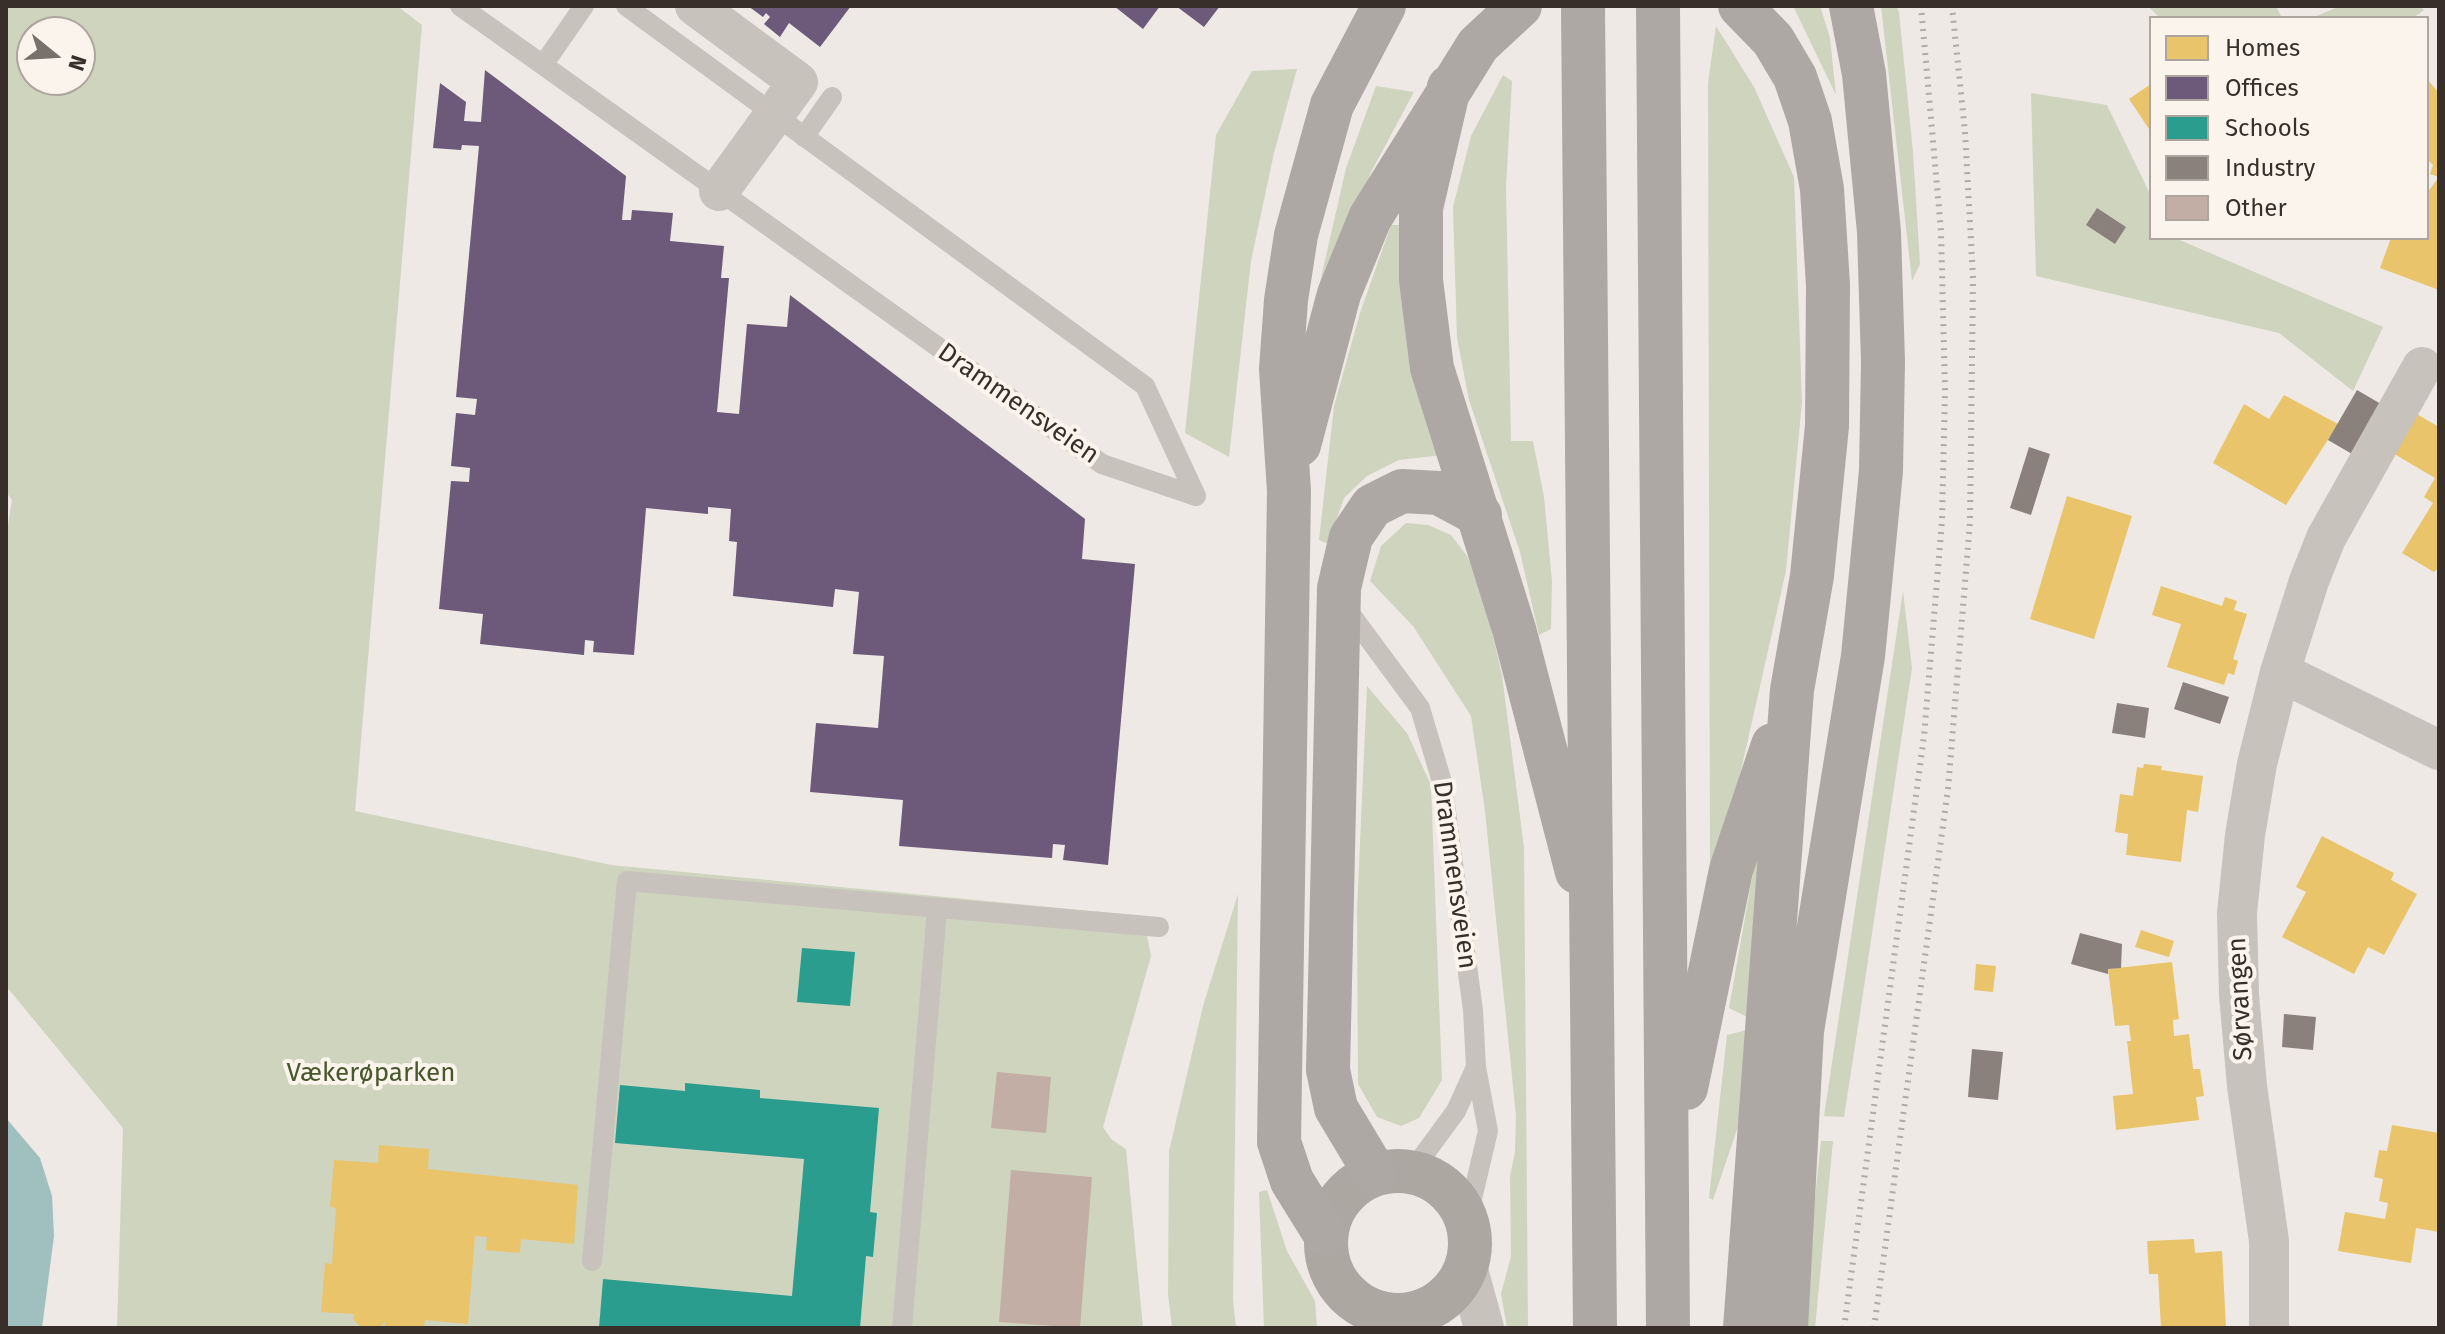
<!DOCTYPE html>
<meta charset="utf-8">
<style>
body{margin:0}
#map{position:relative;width:2445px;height:1334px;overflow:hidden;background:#eee9e4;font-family:"Fira Sans",sans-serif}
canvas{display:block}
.frame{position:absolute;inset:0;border:8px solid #392f2a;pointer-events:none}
.legend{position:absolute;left:2149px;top:16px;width:280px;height:224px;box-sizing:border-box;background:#faf4ec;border:2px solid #ada59e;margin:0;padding:10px 14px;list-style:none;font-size:24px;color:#392f2a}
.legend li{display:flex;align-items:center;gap:16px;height:40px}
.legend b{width:40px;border:2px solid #ada59e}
.north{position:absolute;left:16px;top:16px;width:80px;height:80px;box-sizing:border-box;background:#faf4ec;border:2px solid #ada59e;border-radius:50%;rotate:108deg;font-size:22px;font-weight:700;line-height:32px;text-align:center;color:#392f2a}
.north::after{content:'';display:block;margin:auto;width:28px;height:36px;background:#78706b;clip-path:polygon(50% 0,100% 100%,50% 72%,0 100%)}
</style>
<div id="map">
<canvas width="2445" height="1334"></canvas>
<div class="frame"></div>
<ul class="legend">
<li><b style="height:22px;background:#e9c46a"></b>Homes</li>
<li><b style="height:22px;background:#6d597a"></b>Offices</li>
<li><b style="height:22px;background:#2a9d8f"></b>Schools</li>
<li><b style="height:22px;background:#8a817c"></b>Industry</li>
<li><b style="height:22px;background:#c2aea5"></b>Other</li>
</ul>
<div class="north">N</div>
</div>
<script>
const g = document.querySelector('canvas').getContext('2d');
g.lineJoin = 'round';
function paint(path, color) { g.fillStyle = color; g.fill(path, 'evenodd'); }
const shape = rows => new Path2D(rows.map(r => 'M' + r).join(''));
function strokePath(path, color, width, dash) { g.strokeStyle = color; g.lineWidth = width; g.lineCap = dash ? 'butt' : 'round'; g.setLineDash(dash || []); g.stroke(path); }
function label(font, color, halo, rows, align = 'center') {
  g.font = font + ' "Fira Sans",sans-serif'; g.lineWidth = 8; g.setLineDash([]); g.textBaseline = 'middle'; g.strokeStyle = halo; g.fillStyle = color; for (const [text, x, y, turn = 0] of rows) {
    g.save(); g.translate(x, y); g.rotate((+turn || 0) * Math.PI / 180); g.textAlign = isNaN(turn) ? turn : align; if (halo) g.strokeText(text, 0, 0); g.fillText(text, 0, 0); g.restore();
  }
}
paint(shape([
 [6,6,397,6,422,25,355,811,611,865,1143,916,1151,956,1103,1127,1111,1139,1126,1149,1143,1328,117,1328,123,1128,6,986,6,537,12,500,6,492],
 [32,32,80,32,80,80,32,80],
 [1793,6,1820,6,1830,38,1836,95],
 [1881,6,1897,6,1899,12,1913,152,1920,264,1912,281],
 [2148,6,2276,6,2282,18,2160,18],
 [2340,6,2420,6,2424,10,2413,18,2312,18],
 [1716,26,1754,87,1794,177,1802,402,1786,571,1737,788,1710,870,1708,83],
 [1297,69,1274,153,1251,261,1229,457,1185,433,1216,135,1252,71],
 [1503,75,1512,81,1506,186,1511,441,1533,441,1544,497,1552,581,1551,629,1539,635,1520,552,1469,400,1457,338,1453,207,1471,136],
 [1376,86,1414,92,1371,172,1325,302,1316,300,1346,168],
 [2031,93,2107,105,2151,196,2151,238,2175,238,2383,327,2353,391,2279,333,2036,276],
 [1391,225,1404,225,1443,455,1399,460,1367,476,1344,498,1328,544,1319,540,1334,406,1360,313],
 [1406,523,1428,525,1451,535,1467,556,1481,585,1502,675,1524,848,1528,1328,1507,1328,1501,1294,1511,1256,1510,1176,1515,1152,1516,1116,1485,811,1471,716,1413,626,1370,581,1381,546],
 [1903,591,1912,668,1859,1020,1844,1117,1824,1116],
 [1367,686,1407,733,1431,785,1442,1080,1419,1118,1401,1126,1377,1117,1358,1084,1357,910],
 [1761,827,1749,1018,1729,1008],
 [1238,894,1233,1300,1236,1328,1172,1328,1168,1294,1169,1151,1203,1006],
 [1747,1030,1742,1115,1713,1200,1709,1198,1727,1035],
 [1821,1141,1833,1141,1815,1328,1804,1328,1805,1291],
 [1267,1190,1287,1251,1315,1301,1317,1328,1264,1328,1259,1192]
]), '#cfd4be');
paint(shape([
 [6,1118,40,1158,52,1196,54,1236,42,1328,6,1328]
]), '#a0c0c0');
paint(shape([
 [2427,79,2439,93,2439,177,2430,174,2433,165,2427,159],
 [2151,84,2151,132,2129,99],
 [2439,177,2439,290,2380,268,2391,238,2427,238,2427,193],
 [2284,395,2338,424,2286,505,2213,463,2244,404,2269,419],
 [2415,413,2439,427,2439,567,2434,572,2402,553,2433,503,2424,497,2435,478,2391,452],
 [2067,496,2132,516,2094,639,2030,619],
 [2161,586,2222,606,2225,597,2237,601,2234,610,2247,614,2233,659,2238,661,2234,675,2228,673,2224,685,2167,667,2181,624,2152,615],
 [2144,764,2162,766,2161,770,2203,776,2198,812,2187,810,2181,862,2126,855,2128,834,2115,832,2120,794,2133,796,2137,767,2143,768],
 [2322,836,2394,873,2391,880,2417,894,2384,955,2368,947,2354,974,2282,937,2306,892,2296,887],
 [2141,930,2174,941,2169,957,2135,947],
 [2172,962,2179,1019,2173,1020,2174,1036,2189,1034,2193,1069,2200,1069,2204,1096,2196,1097,2199,1120,2116,1130,2113,1096,2133,1094,2127,1041,2131,1041,2129,1025,2115,1026,2108,969],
 [1976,964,1996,966,1993,992,1974,990],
 [2392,1125,2439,1133,2439,1232,2416,1228,2411,1263,2338,1251,2345,1212,2385,1219,2388,1203,2379,1201,2383,1179,2374,1177,2379,1150,2387,1151],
 [379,1145,429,1149,428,1169,578,1185,574,1244,521,1239,520,1253,486,1250,487,1237,475,1236,468,1324,425,1320,424,1328,384,1328,386,1322,378,1328,361,1328,353,1319,354,1314,321,1312,325,1263,332,1264,336,1208,330,1207,334,1160,378,1163],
 [2194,1239,2195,1253,2222,1251,2226,1328,2161,1328,2158,1274,2149,1274,2147,1241]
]), '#e9c46a');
paint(shape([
 [748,6,851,6,820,47,789,23,780,37,764,24,770,17,766,13,763,17],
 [1114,6,1160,6,1143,29],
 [1176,6,1220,6,1204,27],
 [485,70,626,176,622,220,631,220,632,210,673,213,670,241,724,246,721,278,729,278,717,412,739,414,747,324,787,327,790,295,1085,519,1082,559,1135,564,1108,865,1063,860,1065,845,1053,844,1052,858,899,846,903,800,810,792,816,723,878,728,884,656,853,654,859,592,835,589,833,607,733,596,737,542,729,541,731,509,708,507,708,514,646,508,634,655,593,652,594,641,585,640,584,655,480,644,483,614,439,609,451,481,469,482,470,468,451,466,456,413,475,415,477,399,456,397,479,146,462,145,461,150,433,148,440,83,466,102,464,121,481,122]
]), '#6d597a');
paint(shape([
 [802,948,855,952,850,1006,797,1002],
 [685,1083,760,1090,760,1098,879,1108,870,1212,877,1213,873,1257,866,1256,860,1328,599,1328,603,1279,792,1296,804,1159,615,1143,620,1085,685,1091]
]), '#2a9d8f');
paint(shape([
 [2097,208,2126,227,2115,244,2086,225],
 [2357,390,2381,404,2352,454,2328,440],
 [2029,447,2050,454,2031,515,2010,508],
 [2183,682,2229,697,2220,724,2174,709],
 [2117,703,2149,708,2145,738,2112,733],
 [2080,933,2122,944,2121,968,2108,969,2108,974,2071,964],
 [2284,1014,2316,1017,2313,1050,2282,1047],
 [1972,1049,2003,1052,1998,1100,1968,1097]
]), '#8a817c');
paint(shape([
 [997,1072,1051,1077,1046,1133,991,1128],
 [1011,1170,1092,1177,1080,1328,999,1322]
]), '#c2aea5');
strokePath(shape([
 [460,6,543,65,584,6],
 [626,6,1145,386,1196,496],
 [543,65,1102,464,1196,496],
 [804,137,832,97],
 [1349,612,1420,708,1442,782,1473,1010,1476,1067,1488,1131,1467,1220],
 [1412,1171,1456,1111,1476,1067],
 [592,1261,627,881,1159,927],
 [902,1328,937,910]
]), '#c8c2bd', 20);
strokePath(shape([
 [695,6,798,82,719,191],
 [2280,672,2439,750],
 [1467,1266,1484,1328],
 [1402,1316,1414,1328],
 [2269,1328,2269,1241,2247,1086,2239,995,2237,913,2245,835,2257,764,2280,672,2309,581,2326,538,2422,367]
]), '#c8c2bd', 40);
strokePath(shape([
 '1326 1243a72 72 0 1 1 144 0a72 72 0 1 1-144 0Z'
]), '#ada7a2', 44);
strokePath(shape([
 [1583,6,1595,1328],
 [1658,6,1668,1328],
 [1740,6,1773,40,1795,77,1810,121,1822,189,1828,285,1827,426,1812,576,1792,690,1745,1328],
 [1449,87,1421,208,1421,280,1432,368,1514,629,1577,872],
 [1299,445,1339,294,1370,218,1478,45,1520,6],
 [1686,1088,1731,870,1773,745],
 [1375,1173,1336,1108,1328,1070,1339,588,1351,537,1372,506,1402,491,1439,493,1480,515],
 [1325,1234,1292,1181,1279,1142,1289,491,1281,369,1286,300,1296,235,1332,105,1384,6],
 [1786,1328,1802,1031,1863,656,1881,471,1883,362,1879,232,1864,74,1851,6]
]), '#ada8a3', 44);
strokePath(shape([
 [1844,1328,1924,736,1942,521,1945,391,1941,231,1921,6],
 [1874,1328,1948,789,1970,522,1973,278,1965,132,1952,6]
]), '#b0aba6', 6, [2, 6]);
label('26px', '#392f2a', '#faf4ec', [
 ["Drammensveien",1018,404,35],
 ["Drammensveien",1454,875,82],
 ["Sørvangen",2241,999,-93]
]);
label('26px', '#47582d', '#faf4ec', [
 ["Vækerøparken",371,1074]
]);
</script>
